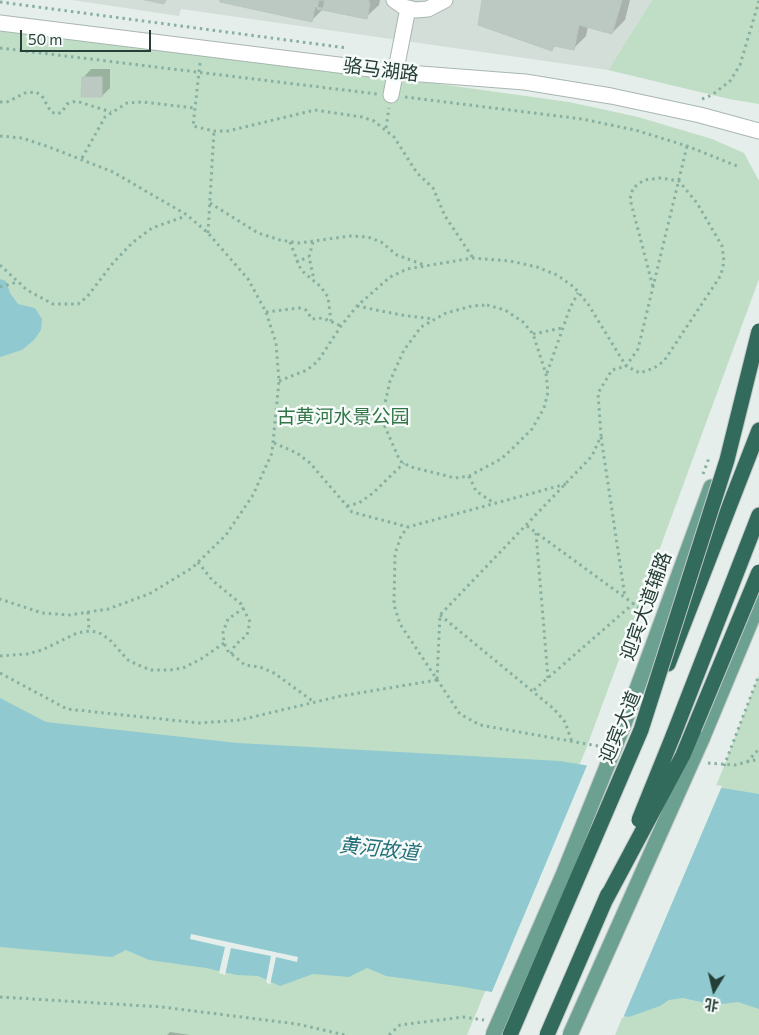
<!DOCTYPE html>
<meta charset="utf-8">
<style>
body{margin:0}
#map{position:relative;width:759px;height:1035px;overflow:hidden;background:#e5eeea;font-family:Commissioner,"Noto Sans SC",sans-serif}
canvas{display:block}
.north{position:absolute;left:689px;top:965px;width:50px;height:50px;-webkit-text-stroke:4px #f6faf8;paint-order:stroke;rotate:189deg;font-size:14px;font-weight:700;line-height:20px;text-align:center;color:#253f37}
.north::after{content:'';display:block;margin:auto;width:18px;height:22px;background:#253f37;clip-path:polygon(50% 0,100% 100%,50% 72%,0 100%)}
.scale{position:absolute;left:20px;top:30px;width:131px;height:22px;box-sizing:border-box;border:2px solid #253f37;border-top:0;padding-left:6px;font-size:15px;line-height:18px;white-space:nowrap;color:#253f37;-webkit-text-stroke:4px #f6faf8;paint-order:stroke}
</style>
<div id="map">
<canvas width="759" height="1035"></canvas>
<div class="north">北</div>
<div class="scale">50 m</div>
</div>
<script>
const g = document.querySelector('canvas').getContext('2d');
g.lineJoin = 'round';
function paint(path, color) { g.fillStyle = color; g.fill(path, 'evenodd'); }
const shape = rows => new Path2D(rows.map(r => 'M' + r).join(''));
function strokePath(path, color, width, dash) { g.strokeStyle = color; g.lineWidth = width; g.lineCap = dash ? 'butt' : 'round'; g.setLineDash(dash || []); g.stroke(path); }
function label(font, color, halo, rows, align = 'center') {
  g.font = font + ' Commissioner,"Noto Sans SC",sans-serif'; g.lineWidth = 5; g.setLineDash([]); g.textBaseline = 'middle'; g.strokeStyle = halo; g.fillStyle = color; for (const [text, x, y, turn = 0] of rows) {
    g.save(); g.translate(x, y); g.rotate((+turn || 0) * Math.PI / 180); g.textAlign = isNaN(turn) ? turn : align; if (halo) g.strokeText(text, 0, 0); g.fillText(text, 0, 0); g.restore();
  }
}
paint(shape([
 [72,0,652,0,608,70,181,9,179,16]
]), '#d4ded8');
paint(shape([
 [652,0,759,0,759,104,729,99,608,70],
 [0,23,569,102,638,117,712,139,744,153,759,181,759,279,586,749,467,1035,0,1035],
 [759,675,759,1035,615,1035,724,766]
]), '#c0dec6');
paint(shape([
 [0,279,6,281,10,293,18,304,35,308,42,319,41,330,34,340,22,350,0,357],
 [0,698,46,722,238,743,560,761,759,794,759,1009,738,1002,714,1005,683,998,669,1000,660,1006,629,1017,464,987,386,976,367,968,349,977,313,974,280,986,258,976,237,975,206,968,149,960,126,950,112,957,0,947]
]), '#90cad0');
paint(shape([
 [588,763,722,786,623,1018,491,994],
 [191,934,298,957,297,962,276,957,270,985,266,982,271,956,231,948,225,975,219,973,225,947,190,939]
]), '#e5eeea');
paint(shape([
 [221,0,380,0,379,5,366,17,324,8,311,21],
 [483,0,630,0,625,20,612,33,588,26,586,36,573,49,556,45,551,50],
 [91,69,110,69,110,88,102,96,83,78],
 [170,1032,190,1035,167,1035]
]), '#0003');
const building = shape([
 [145,0,166,0,164,4,145,0],
 [220,0,325,0,323,8,315,7,312,22,220,2,220,0],
 [319,0,368,0,370,3,367,19,317,9,319,0],
 [482,0,622,0,612,34,579,25,574,50,554,46,552,51,478,25,482,0],
 [82,77,102,77,102,97,81,97,82,77]
]);
paint(building, '#bbc9c2');
strokePath(building, '#b8c7c0', 1);
const minor = shape([
 [394,0,404,7,416,10,428,9,445,0],
 [0,23,395,72,525,82,611,96,700,115,759,131],
 [391,95,408,8]
]);
const major = shape([
 [624,724,711,487],
 [702,739,759,602]
]);
const highway = shape([
 [668,664,759,430],
 [673,736,759,515]
]);
strokePath(minor, '#a8b6b1', 17);
strokePath(major, '#c2c9c7', 17);
strokePath(highway, '#c2c9c7', 17);
strokePath(shape([
 [0,2,347,48],
 [0,48,377,94],
 [200,63,193,126,214,131,228,131,315,110,362,117,374,121,394,137,417,173,433,188,445,216,473,258],
 [405,97,582,119,635,130,687,146,737,166],
 [702,99,712,95,730,81,740,65,759,1],
 [0,102,7,102,25,93,36,92,42,96,51,112,57,114,62,112,67,104,76,101,111,112],
 [386,128,389,108],
 [0,136,22,138,49,147,113,172,187,215,208,233,248,279,266,312,276,343,279,381,272,453,253,495,226,535,192,568,149,594,108,609,88,612,70,615,42,613,0,599],
 [82,158,105,117,127,103,142,102,195,108],
 [210,203,258,233,280,240,299,243,350,236,368,237,381,242,397,255,424,265],
 [208,233,214,131],
 [290,242,301,270,321,287,328,297,331,321],
 [313,242,309,257,314,280],
 [296,262,309,257],
 [0,265,27,290,53,304,78,304,87,297,113,263,132,243,152,228,186,216],
 [0,287,17,282],
 [487,305,505,310,523,322,533,334,546,374,548,392,544,408,532,429,512,449,501,459,469,476,455,478,411,467,400,461,385,427,385,403,390,381,404,350,421,327,446,313,472,306,487,305],
 [357,306,401,315,433,319],
 [266,312,299,308,306,310,312,319,323,318,341,326],
 [533,334,562,328],
 [547,373,570,308,578,293],
 [279,381,307,370,318,361,341,326,357,306,390,277,407,269,473,258,510,261,537,267,557,275,574,287,588,304,626,366,640,373,654,368,664,361,721,275,724,261,722,246,697,203,679,181,661,178,644,180,633,188,630,199,653,287],
 [601,437,625,597],
 [274,443,297,453,310,463,352,512,408,527],
 [703,474,709,458],
 [469,476,476,491,494,503],
 [566,484,408,527,401,536,395,554,394,605,400,624,460,714,480,725,598,746],
 [347,506,359,503,373,493,404,463],
 [527,526,649,615],
 [536,533,548,678],
 [198,562,212,580,241,604,250,622,247,635,235,645,231,654],
 [244,608,228,619,223,632,224,643,228,651,245,665,260,667,274,673,314,702],
 [88,612,89,631],
 [440,615,554,709,565,722,572,742],
 [0,656,27,654,42,650,77,633,89,631,98,632,109,639,128,660,138,665,151,670,170,670,183,668,201,659,224,643],
 [0,673,67,709,199,723,240,720,341,696,437,680],
 [437,679,440,615,592,456,601,436,598,393,612,370,626,366,638,349,687,146],
 [534,690,634,603],
 [747,762,759,749],
 [708,763,735,765,759,759],
 [724,766,759,675],
 [0,997,162,1007,297,1024,345,1035],
 [389,1035,400,1025,463,1017,484,1020]
]), '#87b0a1', 3, [2.5, 4]);
strokePath(minor, '#fff', 15);
strokePath(major, '#6ca191', 15);
strokePath(highway, '#326a5c', 15);
const majorBridge = shape([
 [493,1035,563,875,624,724],
 [570,1035,702,739]
]);
const highwayBridge = shape([
 [639,820,673,736],
 [605,901,683,755,759,572],
 [510,1035,641,730,727,460,759,331],
 [547,1035,608,894]
]);
strokePath(majorBridge, '#c2c9c7', 17, []);
strokePath(highwayBridge, '#c2c9c7', 17, []);
strokePath(majorBridge, '#6ca191', 15);
strokePath(highwayBridge, '#326a5c', 15);
label('19px', '#253f37', '#f6faf8', [
 ["骆马湖路",381,70,7],
 ["迎宾大道辅路",646,606,-70],
 ["迎宾大道",620,727,-67]
]);
label('19px', '#317547', '#f6faf8', [
 ["古黄河水景公园",343,417]
]);
label('italic 20px', '#216f79', '#f6faf8', [
 ["黄河故道",379,849,6]
]);
</script>
